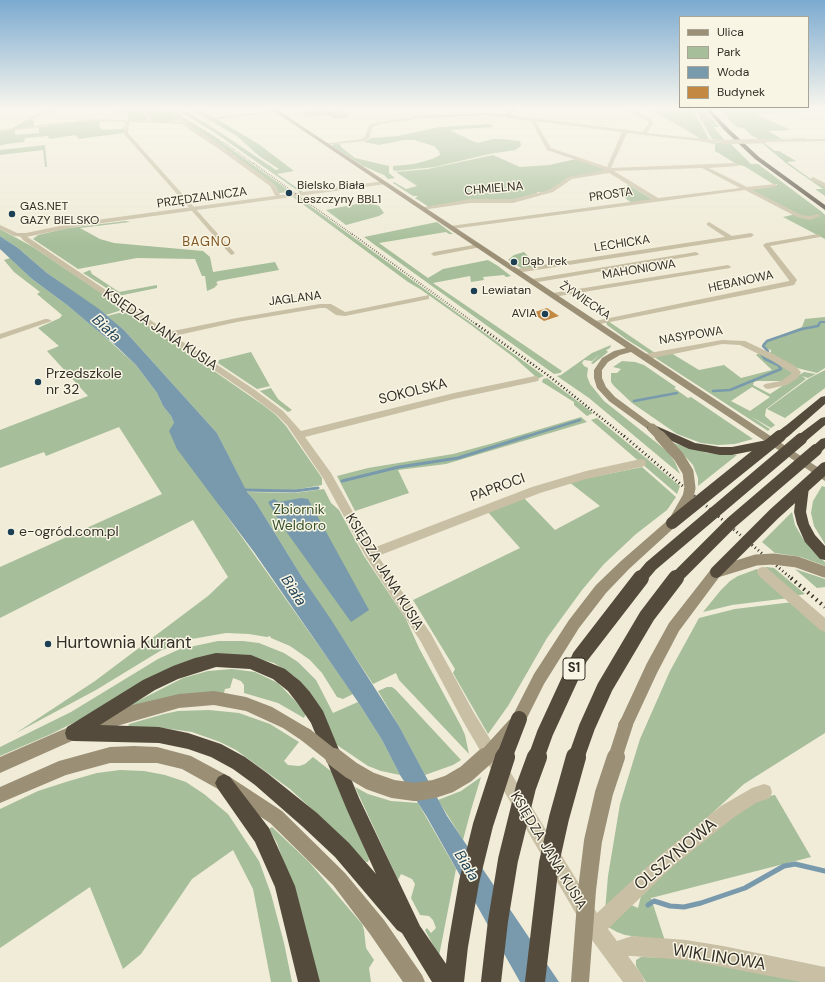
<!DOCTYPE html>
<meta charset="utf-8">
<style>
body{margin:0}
#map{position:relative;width:825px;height:982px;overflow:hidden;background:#f0ecd8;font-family:"DM Sans",sans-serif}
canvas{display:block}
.legend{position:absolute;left:679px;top:16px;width:130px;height:92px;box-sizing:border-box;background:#f8f5e4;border:1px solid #a9a598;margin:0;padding:5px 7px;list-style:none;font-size:12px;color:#332e26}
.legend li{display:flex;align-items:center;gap:8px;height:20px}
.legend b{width:20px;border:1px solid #a9a598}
</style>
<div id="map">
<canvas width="825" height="982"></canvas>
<ul class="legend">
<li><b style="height:5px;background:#9b8f76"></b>Ulica</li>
<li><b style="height:11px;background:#a6be99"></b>Park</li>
<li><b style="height:11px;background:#789aac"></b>Woda</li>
<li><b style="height:11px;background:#c38943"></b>Budynek</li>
</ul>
</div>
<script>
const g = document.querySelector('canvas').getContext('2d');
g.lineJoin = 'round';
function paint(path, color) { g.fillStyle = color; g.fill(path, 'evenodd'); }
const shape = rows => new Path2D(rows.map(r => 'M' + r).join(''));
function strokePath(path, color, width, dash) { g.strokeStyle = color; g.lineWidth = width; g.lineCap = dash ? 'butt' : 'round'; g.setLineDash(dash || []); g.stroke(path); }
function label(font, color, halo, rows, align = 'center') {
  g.font = font + ' "DM Sans",sans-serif'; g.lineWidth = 3; g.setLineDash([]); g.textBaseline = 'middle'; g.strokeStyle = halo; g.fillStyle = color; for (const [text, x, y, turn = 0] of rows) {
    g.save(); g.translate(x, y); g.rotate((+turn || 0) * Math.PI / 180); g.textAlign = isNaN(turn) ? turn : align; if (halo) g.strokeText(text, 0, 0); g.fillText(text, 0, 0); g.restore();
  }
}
paint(shape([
 [52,107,60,107,55,112,43,114,30,120,34,120,34,126,15,129,15,135,39,133,39,125,83,121,100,121,99,126,102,130,122,129,124,126,124,133,78,139,76,135,49,139,48,136,25,138,24,142,6,144,0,146,0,131,11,129,32,117,41,114],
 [112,107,159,107,184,122,176,120,173,122,150,122,151,117,135,109,133,110,141,112,150,118,142,121,130,122,129,125,127,124,129,121,127,112,114,113],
 [160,107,164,107,213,136,294,194,290,192,279,193,275,186,232,154,186,124,187,123],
 [172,107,177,107,209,125,276,170,279,169,259,156,237,136,186,107,193,107,214,118,228,116,229,118,217,119,260,145,294,171,277,174,303,192,301,193,214,132],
 [647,107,691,107,709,139,701,139],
 [694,107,702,107,719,127,714,127,725,141,712,139],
 [717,107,730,121,718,107,825,107,825,111,756,114,791,130,768,131,782,139,805,138,797,134,807,139,761,140,752,136,744,128,736,127],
 [308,110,339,110,342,111,346,118,333,119,329,115,307,117,302,113],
 [491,124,493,127,450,130,470,140,478,143,493,139,502,139,520,141,521,146,515,150,489,154,435,167,396,171,393,170,393,166,414,164,432,159,440,155,439,151,434,146,414,140,404,140,379,145,364,142,371,138,398,136,440,127],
 [698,141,731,144,751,164,758,164,822,212,825,215,825,239,783,217,796,214,804,217,749,189,777,185,777,184,773,184,744,166,738,165,715,151,715,144],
 [762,143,764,143,775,151,779,151,796,161,787,162,812,180,825,185,825,196,815,189,823,189,787,164],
 [334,144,340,144,341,147,355,158,389,166,389,173,395,178,388,179,384,175,363,166,332,146],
 [45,145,47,167,45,167,43,150,0,155,0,150],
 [493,155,520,167,549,165,576,159,604,169,605,171,572,177,546,192,537,192,537,194,513,200,470,201,429,207,415,198,418,196,413,196,393,183,394,182,406,189,417,186,396,172,428,169],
 [627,185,629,185,653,200,632,203,612,189,629,187],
 [293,197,298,197,544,376,539,378,535,376,516,359,471,325,420,289,408,282],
 [367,202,379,206,384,213,379,216,346,225,326,210],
 [126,221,130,222,80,228,100,239,114,243,203,251,210,257,213,272,275,262,279,270,218,281,216,283,218,284,214,288,207,291,205,276,202,276,195,259,137,258,78,269,33,239,38,235,68,228],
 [437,222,453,234,449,234,446,232,379,243,428,278,443,269,488,260,498,266,511,276,506,277,504,275,483,277,484,280,471,282,470,276,433,283,562,371,560,373,554,374,364,237],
 [0,229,33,247,125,309,106,315,47,273,18,248,0,236],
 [524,252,539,267,521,268,508,260,514,255],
 [10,258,32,279,67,305,96,329,136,365,157,393,163,406,171,416,174,423,217,502,353,694,343,699,337,697,322,673,310,660,290,646,271,638,270,636,267,637,249,634,226,633,186,640,160,651,96,690,16,733,95,681,208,596,228,577,193,520,0,618,0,567,162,494,119,427,46,456,44,452,0,468,0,430,88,396,47,351,59,346,38,328,60,318,62,315,37,294,40,292,14,272,4,260],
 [90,270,92,274,119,292,157,285,157,288,118,296,114,293,117,291,111,291,83,273],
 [127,311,263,405,276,415,286,426,322,478,322,485,294,490,245,489,217,433,124,330,107,316],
 [825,317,825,368,817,373,793,367,769,352,771,352,771,350,762,347,763,343,766,341,802,327,805,319],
 [608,321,655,353,650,354,626,339,607,325,606,322],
 [611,345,610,348,606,350,608,352,593,364,591,363,600,354,592,361,584,360,582,363,584,366,588,368,587,376,590,384,604,401,667,451,675,462,680,474,589,398,557,376,561,375,592,353],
 [251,352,270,386,257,389,218,363,219,360],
 [761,352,794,374,783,381,757,381,754,382,753,385,770,394,804,372,816,374,808,378,802,376,806,379,766,409,765,416,775,425,771,428,750,416,770,429,768,431,654,357,671,353,699,370,724,365,741,378,772,370,756,355],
 [752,387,770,397,750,411,731,401],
 [622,361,635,362,644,365,676,387,674,388,688,398,691,397,753,439,735,444,718,445,701,443,677,434,632,403,614,386,611,382,611,373,617,373,621,369,613,367],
 [825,370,825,388,785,418,767,409,808,379],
 [547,378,593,413,587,416,574,405,574,402,542,382,543,379],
 [271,388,278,399,292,410,288,412,260,391],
 [581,417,587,422,446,464,398,470,409,493,355,511,337,476,368,468,453,454,490,444],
 [597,418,680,486,677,494,591,420],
 [673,443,707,453,737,455,698,486,698,478,693,465],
 [642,467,676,497,667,510,636,534,604,564,582,590,547,638,508,706,488,734,453,673,455,669,413,600,520,548,486,510,523,497,555,530,600,506,569,482],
 [822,486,825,487,825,544,814,526,811,513,813,501],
 [324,489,331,503,339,510,364,556,406,619,419,648,461,726,465,735,469,754,399,680,396,673,373,684,302,577,255,501,247,492,295,493],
 [792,512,795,525,802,537,812,550,825,562,825,566,801,557,775,553,762,542],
 [767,567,774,568,805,594,795,596,762,568],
 [757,569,789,598,732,605,703,612,721,590,730,581,738,576],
 [795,569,825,579,825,587,817,588],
 [793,602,825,629,825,733,744,784,605,911,608,876,620,804,640,739,670,671,699,618,735,609],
 [218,641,243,641,259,643,284,653,298,662,316,680,333,713,358,702,382,740,400,775,381,771,368,766,337,745,317,703,311,693,294,676,274,663,248,656,235,655,93,713,51,734,0,756,0,747,71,712,158,659,180,649],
 [232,669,255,672,278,683,300,706,306,713,304,718,278,703,244,693,244,685,241,681,233,678,230,688,225,689,224,693,126,707,183,678,208,671],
 [387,687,392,687,396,690,461,760,453,765,425,775,399,726,378,691],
 [209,710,239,713,270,724,299,742,284,761,288,765,299,766,305,764,313,757,332,772,369,859,368,862,366,862,340,835,290,789,236,750,220,742,192,732,156,727,128,727,129,724,164,714,178,711],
 [120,770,144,771,165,775,186,782,204,794,228,814,259,861,271,894,284,943,292,982,271,982,253,889,233,850,192,879,141,954,123,969,90,887,0,948,0,809,38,791,69,781,97,773],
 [481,777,471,810,463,840,438,800,461,791],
 [355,787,368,794,391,801,418,803,456,869,439,956,425,930,427,928,431,933,436,928,433,920,429,916,420,915,411,898,415,884,412,879,401,874,398,880],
 [775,795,811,857,651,898,665,941,625,935,617,932,608,927,627,903,638,908,641,896,646,892,668,866,758,798],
 [272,827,309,862,362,924,364,930,366,948,374,960,369,968,371,982,318,982,296,896,277,843,269,829],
 [641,957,676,958,822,982,646,982,636,966,636,960]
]), '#a6be99');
paint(shape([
 [0,236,18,248,47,273,99,309,124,330,217,433,247,492,255,501,302,577,330,618,399,726,447,816,559,982,520,982,427,817,400,775,382,740,358,702,254,552,177,449,169,431,174,423,171,416,163,406,157,393,136,365,116,346,67,305,32,279,0,249],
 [301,498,308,499,369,610,351,622,283,527,268,502,274,499,279,502]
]), '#789aac');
strokePath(shape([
 [819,325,820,322,825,322]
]), '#789aac', 2);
strokePath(shape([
 [766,352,768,351,763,346,767,341,802,329,818,326,819,324],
 [713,391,730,390,781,369,778,365,765,359,761,354],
 [634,401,677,393],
 [525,437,580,420]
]), '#789aac', 2.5);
strokePath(shape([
 [342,481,399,467,458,458,528,436],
 [242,490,295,491,318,488]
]), '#789aac', 3);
strokePath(shape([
 [648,905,654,901,670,906,684,907,701,903,745,888,784,866,795,864,825,871]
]), '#789aac', 5);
paint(shape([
 [547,308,559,316,544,321,532,313]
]), '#c38943');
paint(shape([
 [216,107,253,107,254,108,225,110,216,107],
 [300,107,308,109,355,107,344,109,349,118,347,119,340,109,307,111,300,107],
 [515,107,520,107,509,115,643,132,649,123,648,121,622,107,627,107,651,119,653,123,647,133,726,141,724,143,688,140,627,133,611,168,736,163,738,164,738,166,709,168,747,187,776,184,776,186,774,187,752,190,801,215,810,216,818,214,821,216,810,220,797,217,745,190,452,229,450,228,450,226,652,199,609,173,572,179,553,192,513,203,470,203,422,210,422,208,424,207,470,199,513,199,549,190,568,177,605,170,547,150,531,121,488,115,423,118,380,124,373,127,369,138,365,141,325,145,323,144,362,139,365,137,369,125,379,122,423,116,488,113,505,115,515,107],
 [535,121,622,132,607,167,551,148,535,121],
 [702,168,740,188,658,198,614,171,702,168],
 [277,110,276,112,230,118,228,117,277,110],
 [94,119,184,122,223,147,274,184,282,198,277,199,270,186,219,149,181,124,129,122,128,133,234,252,235,253,232,255,230,254,124,134,125,122,94,121,0,132,0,130,94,119],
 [825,139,825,141,764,142,762,141,764,140,825,139],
 [813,177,825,183,825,187,811,180,811,178,813,177],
 [709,222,732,236,751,233,754,235,751,237,516,273,513,271,516,269,725,237,707,225,707,223,709,222],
 [23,234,168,332,237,318,320,304,331,304,345,312,429,295,429,299,345,316,336,315,326,308,320,308,237,322,174,336,255,390,283,411,301,431,454,393,535,376,538,377,539,379,538,381,454,399,305,437,331,473,373,548,532,487,586,471,641,459,645,460,646,463,645,466,586,479,540,493,378,556,431,634,474,713,597,913,659,856,721,806,752,788,764,784,770,786,772,792,770,798,756,803,733,818,671,868,612,925,608,929,617,941,632,936,686,940,723,946,825,967,825,982,801,982,686,960,632,956,628,956,642,975,645,982,623,982,589,936,464,723,421,642,366,557,323,478,287,425,277,415,249,394,23,240,20,236,23,234],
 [818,234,821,236,820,237,770,246,797,280,794,285,595,325,591,323,595,321,789,281,789,280,763,245,766,243,818,234],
 [479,244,482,246,481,247,434,256,431,254,434,252,479,244],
 [696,252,699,254,698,255,532,283,528,281,532,279,696,252],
 [728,265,731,267,730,268,553,297,549,295,553,293,728,265],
 [45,319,48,319,52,321,0,339,0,334,45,319],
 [722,340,745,341,775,355,795,366,801,372,798,378,787,385,768,389,765,388,763,386,765,384,781,381,792,373,769,359,740,345,722,344,644,360,640,357,644,354,722,340],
 [763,567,767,568,825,618,825,632,820,630,759,576,757,572,759,568,763,567]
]), '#c8bfa4');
paint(shape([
 [384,181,386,182,386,184,74,227,26,237,14,236,0,229,0,225,17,233,26,233,74,223,384,181]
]), '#c8bfa4');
paint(shape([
 [268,107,273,107,825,472,825,481,631,352,620,355,608,362,602,370,602,378,606,387,615,397,657,428,652,431,649,430,609,401,597,388,594,378,594,370,602,358,614,351,626,348,268,107],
 [672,519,676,520,678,523,676,526,629,569,606,593,579,628,544,684,524,724,519,727,514,724,511,719,534,674,569,620,596,585,621,561,668,520,672,519],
 [716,567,720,568,722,572,720,576,679,631,657,673,631,729,626,732,621,729,618,724,621,719,647,663,669,623,712,568,716,567],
 [214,691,246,697,272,707,311,730,314,735,311,740,306,743,301,740,283,728,246,711,214,705,179,708,96,732,91,729,88,724,91,719,128,706,179,694,214,691],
 [78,723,83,726,86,731,83,736,0,773,0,757,78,723],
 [134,746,157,747,191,756,230,777,282,811,345,873,384,920,422,975,425,982,403,982,370,934,333,885,270,823,218,789,182,769,157,763,110,763,66,775,0,803,0,787,59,761,110,747,134,746]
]), '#9b8f76');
paint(shape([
 [704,107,708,107,728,128,759,157,825,205,825,210,755,159,724,130,704,107],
 [825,396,825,404,791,434,783,434,782,431,783,428,821,397,825,396],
 [825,417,825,425,805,442,797,442,796,439,797,436,821,418,825,417],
 [652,424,695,443,720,447,732,447,772,439,776,440,778,443,776,446,772,447,732,455,720,455,689,449,648,430,647,428,648,426,652,424],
 [825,438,825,448,820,453,812,453,810,450,812,447,821,439,825,438],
 [803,483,807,484,809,487,806,512,809,524,815,535,825,546,825,560,820,559,805,542,797,524,794,512,797,487,799,484,803,483],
 [216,653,251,655,285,669,300,681,310,692,323,711,359,798,420,926,453,974,456,982,432,982,402,933,397,930,335,857,303,827,255,785,233,769,211,757,188,749,159,743,73,741,67,739,65,733,67,727,143,680,173,666,195,658,216,653],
 [216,667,250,669,273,679,288,691,298,704,311,723,347,810,376,874,349,843,317,813,267,773,245,757,221,744,188,733,159,727,100,725,155,690,178,679,216,667],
 [224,774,230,777,269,828,283,859,295,886,320,982,298,982,275,887,255,842,218,789,215,783,218,777,224,774]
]), '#544b3d');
strokePath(shape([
 [166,107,229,146,254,164]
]), '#332e26', 1, [0.5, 1]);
strokePath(shape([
 [253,163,353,235]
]), '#332e26', 1.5, [0.5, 1.5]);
strokePath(shape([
 [352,234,477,325]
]), '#332e26', 2, [0.5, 2]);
strokePath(shape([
 [476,324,549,376,625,437]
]), '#332e26', 2.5, [1, 2.5]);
strokePath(shape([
 [624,436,792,579]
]), '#332e26', 3, [1, 3]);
strokePath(shape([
 [791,578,825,607]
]), '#332e26', 4, [1.5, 4]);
strokePath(shape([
 [724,142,764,141]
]), '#c8bfa4', 4.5);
strokePath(shape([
 [652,428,661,437]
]), '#9b8f76', 9);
strokePath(shape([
 [660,436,679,457,688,472,690,488,688,497,676,518],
 [717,572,756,560,773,559,797,562,825,572]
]), '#9b8f76', 11);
strokePath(shape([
 [306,735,335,758],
 [484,758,514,725],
 [615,758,626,724]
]), '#9b8f76', 14);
strokePath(shape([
 [334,757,351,770,370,781,393,789,415,792,434,789,449,784,466,774,485,757],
 [580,982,587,890,593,841,604,793,616,757]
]), '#9b8f76', 18);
strokePath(shape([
 [779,437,787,431]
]), '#544b3d', 10);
strokePath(shape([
 [672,523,780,436],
 [716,572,774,514,825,468],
 [640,579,651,566,801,439],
 [675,579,732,522,816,450]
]), '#544b3d', 12);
strokePath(shape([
 [504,758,519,719],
 [536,758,545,733,580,657,641,578],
 [576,758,587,727,605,687,647,616,676,578]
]), '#544b3d', 16);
strokePath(shape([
 [454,982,458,946,469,882,483,825,505,757],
 [491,982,498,921,508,860,526,787,537,757],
 [535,982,549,863,559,818,576,757]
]), '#544b3d', 20);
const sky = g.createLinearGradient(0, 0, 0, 245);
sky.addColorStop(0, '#7baad0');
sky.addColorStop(0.44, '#f8f6ed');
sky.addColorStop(1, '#f8f6ed00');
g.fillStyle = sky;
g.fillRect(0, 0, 825, 245);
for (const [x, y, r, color] of [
 [289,193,4,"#1d3f53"],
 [12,214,4,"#1d3f53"],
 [514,262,4,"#1d3f53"],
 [474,291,4,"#1d3f53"],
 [545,314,4,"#1d3f53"],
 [38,382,4,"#1d3f53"],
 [11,532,4,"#1d3f53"],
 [48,644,4,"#1d3f53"]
]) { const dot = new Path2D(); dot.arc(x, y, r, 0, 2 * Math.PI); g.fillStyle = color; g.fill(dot); strokePath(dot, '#f8f5e4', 1.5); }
label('12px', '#332e26', '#f8f5e4', [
 ["Bielsko Biała",297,186],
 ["Leszczyny BBL1",297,200],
 ["GAS.NET",20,207],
 ["GAZY BIELSKO",20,221],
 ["Dąb Irek",522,262],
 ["Lewiatan",482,291],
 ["AVIA",537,314,"right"]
], 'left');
label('12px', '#332e26', '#f8f5e4', [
 ["CHMIELNA",494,189,-5],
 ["PROSTA",611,195,-8],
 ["PRZĘDZALNICZA",202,198,-8],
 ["LECHICKA",622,244,-9],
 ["MAHONIOWA",639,270,-9],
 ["HEBANOWA",741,282,-12],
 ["JAGLANA",295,299,-7],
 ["ŻYWIECKA",585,301,34],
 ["NASYPOWA",691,336,-9]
]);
g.letterSpacing = '1px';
label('13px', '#805521', '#f8f5e4', [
 ["BAGNO",207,243]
]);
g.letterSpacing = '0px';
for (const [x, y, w] of [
 [574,669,22]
]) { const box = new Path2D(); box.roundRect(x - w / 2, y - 11, w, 22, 3); g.fillStyle = '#f8f5e4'; g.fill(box); strokePath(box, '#332e26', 1); }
label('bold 13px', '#332e26', null, [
 ["S1",574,669]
]);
label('14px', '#332e26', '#f8f5e4', [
 ["KSIĘDZA JANA KUSIA",160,330,34],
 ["SOKOLSKA",413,392,-14],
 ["PAPROCI",498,488,-20],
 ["KSIĘDZA JANA KUSIA",384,572,58],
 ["KSIĘDZA JANA KUSIA",548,851,59]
]);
label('14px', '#332e26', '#f8f5e4', [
 ["Przedszkole",46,374],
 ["nr 32",46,390],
 ["e-ogród.com.pl",19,532]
], 'left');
label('14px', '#37512a', '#f8f5e4', [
 ["Zbiornik",299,510],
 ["Weldoro",299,526]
]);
label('italic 15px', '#1d3f53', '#f8f5e4', [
 ["Biała",106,329,43],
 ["Biała",293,591,57],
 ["Biała",466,866,58]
]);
label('17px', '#332e26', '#f8f5e4', [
 ["Hurtownia Kurant",56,644]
], 'left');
label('17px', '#332e26', '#f8f5e4', [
 ["OLSZYNOWA",676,855,-40],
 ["WIKLINOWA",719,958,9]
]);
</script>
